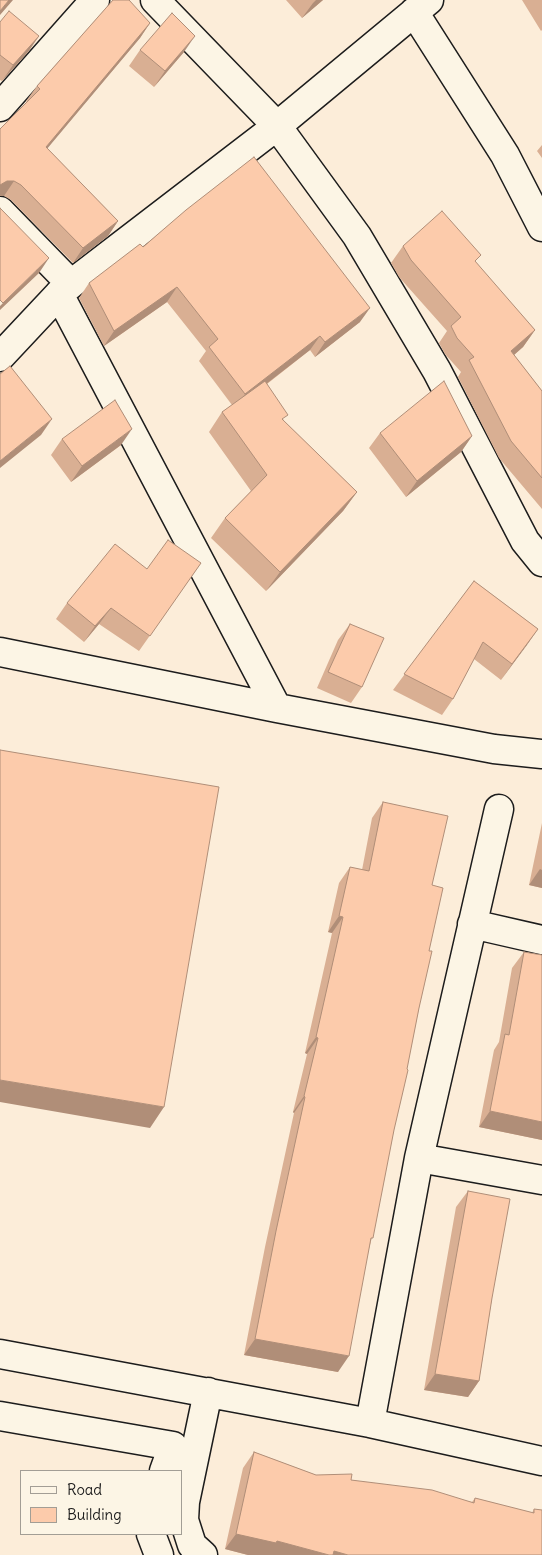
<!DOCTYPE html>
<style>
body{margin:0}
#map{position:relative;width:542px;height:1555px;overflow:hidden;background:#fcedd9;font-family:Delius,sans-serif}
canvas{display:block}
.legend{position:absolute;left:20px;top:1470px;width:162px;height:65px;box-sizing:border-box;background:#fcf5e5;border:1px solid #a29e95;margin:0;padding:6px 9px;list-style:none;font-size:15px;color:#1c1c1c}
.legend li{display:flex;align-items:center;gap:10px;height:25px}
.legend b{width:25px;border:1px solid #a29e95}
</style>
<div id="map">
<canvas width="542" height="1555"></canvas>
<ul class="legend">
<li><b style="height:6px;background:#fcf5e5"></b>Road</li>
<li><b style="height:14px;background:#fccbab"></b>Building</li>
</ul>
</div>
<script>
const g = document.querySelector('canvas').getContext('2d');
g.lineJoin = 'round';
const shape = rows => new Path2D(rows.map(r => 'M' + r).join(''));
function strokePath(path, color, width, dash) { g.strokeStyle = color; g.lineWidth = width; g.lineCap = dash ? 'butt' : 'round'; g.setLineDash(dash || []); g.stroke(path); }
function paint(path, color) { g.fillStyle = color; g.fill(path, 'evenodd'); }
const minor = shape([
 [155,0,277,126,357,236,437,371,525,541,542,562],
 [414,12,505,155,542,227],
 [0,107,95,0],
 [0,211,71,284],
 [59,294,277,708],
 [0,357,59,294,71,284,277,126,429,0],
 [0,652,277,708,494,749,542,754],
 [472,924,542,940],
 [419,1158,542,1180],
 [0,1354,370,1423,419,1158,499,809],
 [0,1416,173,1446,164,1471],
 [370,1423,542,1461],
 [151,1534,159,1555],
 [203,1555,192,1545,184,1520,185,1502,208,1392]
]);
strokePath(minor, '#1c1c1c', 31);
strokePath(minor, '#fcf5e5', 28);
paint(shape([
 [286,0,323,0,302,18],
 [522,0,542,0,542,30,541,31],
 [0,22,39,36,28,52,2,81,0,80],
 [150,23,140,38,47,148,118,221,108,236,73,263,11,200,4,196,0,196,0,129,27,102,26,101,37,86],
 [140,50,184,52,154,87,129,66],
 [542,145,542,158,537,151],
 [403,246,476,263,535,330,523,347,514,355,542,391,542,509,499,458,458,377,461,372,445,354,439,343,447,331,399,277,391,263],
 [143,247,360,322,315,357,310,350,267,384,284,421,357,492,343,511,266,591,211,538,225,518,251,491,209,432,222,412,232,405,199,361,206,351,167,302,104,346,79,298,89,283],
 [380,433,472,436,461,452,406,497,369,448],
 [62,439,121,445,71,482,51,455],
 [201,563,139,651,99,624,84,642,56,619,67,603,147,569],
 [474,581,538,629,501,680,474,659,453,699,442,715,393,690],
 [350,624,362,687,351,703,317,688,338,640],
 [383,802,432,885,429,951,419,1008,371,1241,338,1372,244,1355,265,1247,294,1113,293,1112,307,1054,305,1053,332,933,328,932,339,883,350,867,362,870,372,818],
 [542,823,542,888,529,885],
 [524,952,542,955,542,1140,479,1127,494,1050,499,1042,512,968],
 [468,1191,492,1298,479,1381,468,1397,424,1390,456,1207],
 [254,1452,316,1475,351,1480,472,1502,475,1498,532,1513,534,1509,542,1555,248,1555,225,1549,243,1468]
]), '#d9af93');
paint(shape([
 [9,0,13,0,0,15,0,11],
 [316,0,323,0,302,18,313,3],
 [150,23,140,38,36,162,46,147],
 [39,36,28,52,2,81,13,65],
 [195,36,184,52,154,87,165,71],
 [7,181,14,181,4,196,0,196,0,185],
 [118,221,108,236,73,263,83,248],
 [49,258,39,273,0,310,0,306,3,303],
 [177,287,167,302,104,346,114,331],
 [370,308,360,322,315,357,325,342],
 [535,330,523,347,499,368,511,351],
 [320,336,310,350,235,408,245,394],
 [52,419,41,435,0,468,0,461],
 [132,429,121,445,71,482,82,466],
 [472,436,461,452,406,497,417,481],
 [357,492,343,511,266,591,280,572],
 [111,608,99,624,84,642,95,626],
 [538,629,527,645,501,680,512,664],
 [540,869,542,870,542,888,529,885],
 [339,916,343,917,332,933,328,932],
 [316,1037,318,1038,307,1054,305,1053],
 [0,1080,164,1107,150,1128,0,1102],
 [304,1096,305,1097,294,1113,293,1112],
 [490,1111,542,1122,542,1140,479,1127],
 [255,1339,349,1356,338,1372,244,1355],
 [435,1374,479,1381,468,1397,424,1390],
 [236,1534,277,1541,329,1555,248,1555,225,1549],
 [334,1551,348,1555,331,1555]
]), '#b08e78');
const building = shape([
 [0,0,9,0,0,11,0,0],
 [113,0,129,0,150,23,46,147,118,221,83,248,21,185,14,181,7,181,0,185,0,129,40,89,37,86,113,0],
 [9,11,39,36,13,65,0,55,0,22,9,11],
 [172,13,195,36,165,71,140,50,172,13],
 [254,157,370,308,325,342,320,336,245,394,209,347,218,339,177,287,114,331,89,283,140,244,143,247,186,210,254,157],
 [0,208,49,258,3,303,0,300,0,208],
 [442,211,481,255,475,261,535,330,511,351,542,391,542,478,511,441,469,360,474,357,457,338,451,326,461,317,411,260,403,246,442,211],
 [10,366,52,419,0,461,0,374,10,366],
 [265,381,288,415,282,419,357,492,280,572,225,518,267,475,222,412,265,381],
 [444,381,472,436,417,481,380,433,444,381],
 [115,400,132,429,82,466,62,439,115,400],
 [168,540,201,563,150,636,111,608,95,626,67,603,115,544,147,569,168,540],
 [474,581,538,629,512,664,483,642,453,699,404,674,474,581],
 [350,624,384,638,362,687,328,672,350,624],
 [0,750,219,787,164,1107,0,1080,0,750],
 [383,802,448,816,432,885,443,888,429,951,432,951,419,1008,407,1069,408,1070,394,1130,373,1238,371,1238,349,1356,255,1339,276,1231,305,1097,304,1096,318,1038,316,1037,343,917,339,916,350,867,369,871,383,802],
 [524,952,542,955,542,1122,490,1111,505,1034,509,1035,524,952],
 [468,1191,510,1199,492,1298,479,1381,435,1374,468,1191],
 [254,1452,316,1475,352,1474,351,1480,432,1490,474,1503,475,1498,534,1513,534,1509,542,1510,542,1555,348,1555,334,1551,333,1555,329,1555,277,1541,276,1543,236,1534,254,1452]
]);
paint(building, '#fccbab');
strokePath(building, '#b08e78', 1);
</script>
